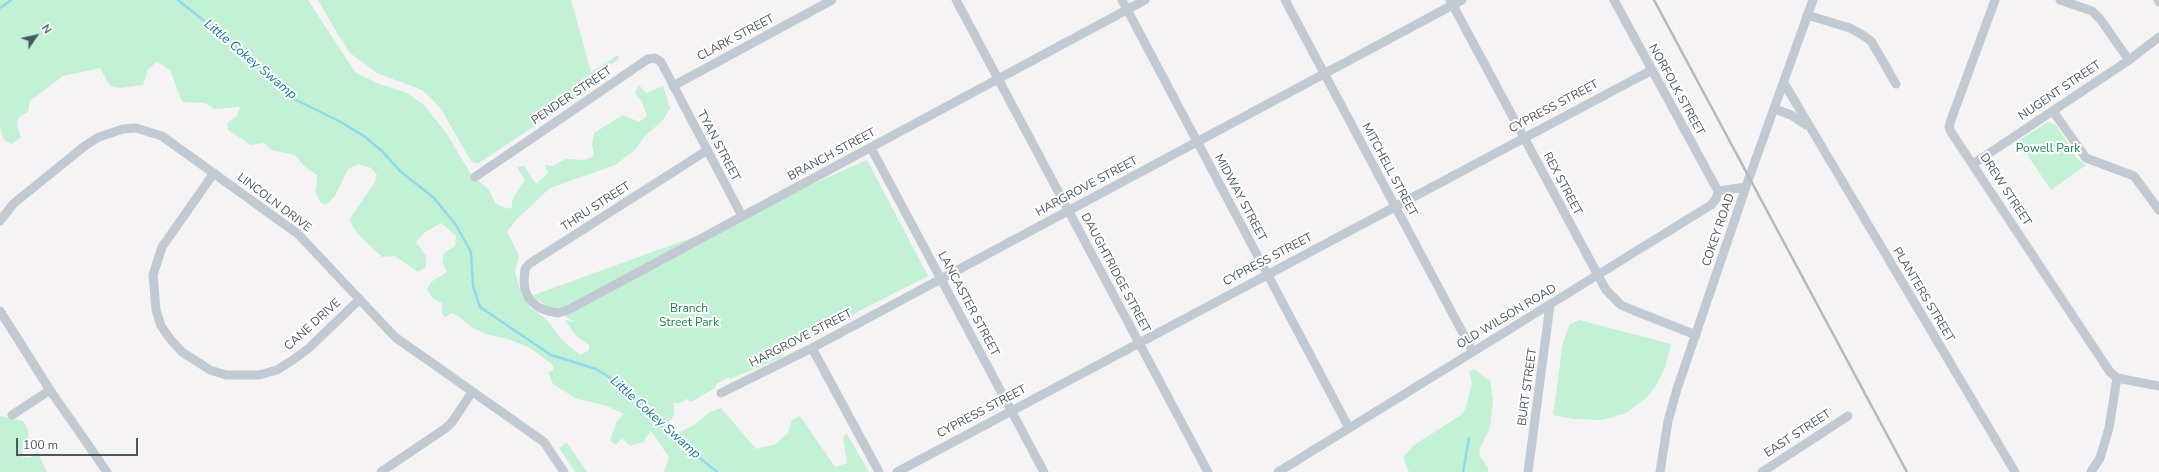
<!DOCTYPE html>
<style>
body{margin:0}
#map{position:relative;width:2159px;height:472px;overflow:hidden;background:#f5f3f3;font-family:"Nunito Sans",sans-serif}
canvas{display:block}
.north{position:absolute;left:16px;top:16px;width:40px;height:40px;-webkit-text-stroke:3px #fff;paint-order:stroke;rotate:56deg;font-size:11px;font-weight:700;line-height:16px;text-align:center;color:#4a5661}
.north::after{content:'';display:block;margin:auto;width:14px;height:18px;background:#4a5661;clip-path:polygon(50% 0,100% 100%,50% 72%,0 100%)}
.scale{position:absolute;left:16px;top:438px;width:122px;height:18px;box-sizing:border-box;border:2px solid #4a5661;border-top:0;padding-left:5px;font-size:12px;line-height:14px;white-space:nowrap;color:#4a5661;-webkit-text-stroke:3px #fff;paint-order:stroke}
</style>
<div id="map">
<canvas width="2159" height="472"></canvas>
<div class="north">N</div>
<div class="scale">100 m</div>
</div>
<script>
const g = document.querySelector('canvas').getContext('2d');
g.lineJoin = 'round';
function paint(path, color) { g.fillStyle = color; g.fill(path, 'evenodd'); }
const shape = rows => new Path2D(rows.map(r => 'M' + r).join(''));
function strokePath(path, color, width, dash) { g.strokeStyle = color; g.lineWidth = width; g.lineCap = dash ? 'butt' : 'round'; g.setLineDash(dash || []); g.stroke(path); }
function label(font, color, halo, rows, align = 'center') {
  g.font = font + ' "Nunito Sans",sans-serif'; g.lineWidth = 4; g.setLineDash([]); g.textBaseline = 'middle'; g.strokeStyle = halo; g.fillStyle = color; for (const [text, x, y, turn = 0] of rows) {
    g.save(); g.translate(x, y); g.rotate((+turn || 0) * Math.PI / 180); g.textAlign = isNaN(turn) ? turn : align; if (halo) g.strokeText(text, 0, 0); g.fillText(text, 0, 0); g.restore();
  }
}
paint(shape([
 [0,0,308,0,355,72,379,84,405,92,424,105,447,134,470,173,489,190,495,203,507,209,512,207,512,201,516,193,525,180,517,167,524,166,536,184,548,173,545,165,553,166,566,159,584,160,594,156,592,145,594,133,623,115,639,122,647,116,642,102,635,93,639,85,646,93,663,86,670,108,663,120,644,137,636,149,615,165,550,188,517,219,507,232,519,255,515,272,522,296,531,308,547,320,562,340,580,355,589,350,589,345,576,336,565,320,575,322,531,296,752,216,776,200,867,160,928,276,857,312,842,323,838,322,783,350,781,358,730,379,729,377,716,384,715,388,691,402,687,399,677,404,674,402,674,415,664,430,670,437,694,425,710,412,721,408,756,449,776,444,788,433,792,420,800,416,835,467,847,463,843,437,847,434,869,472,664,472,669,457,651,431,643,442,630,446,622,438,616,445,610,440,617,421,624,414,607,406,575,398,553,384,548,372,554,370,552,364,530,348,508,339,489,335,471,327,461,318,452,313,445,317,442,313,442,303,433,299,427,290,431,282,447,272,442,262,444,253,455,246,456,236,441,223,425,232,416,242,426,256,426,267,418,272,395,256,382,257,357,233,349,220,375,182,377,175,371,168,358,164,348,169,335,196,326,205,320,202,315,190,317,184,317,175,304,166,295,155,271,150,264,143,251,145,228,130,227,123,237,116,240,107,214,109,205,103,182,102,170,70,157,62,148,69,143,85,120,88,110,86,100,68,63,76,30,101,28,112,19,117,17,125,21,137,12,144,4,140,0,127],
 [318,0,571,0,591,72,616,56,619,56,618,60,592,75,587,91,479,163,475,163,471,161,441,109,432,99,422,90,377,73,358,59,350,53,337,33],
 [2048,122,2056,125,2077,158,2086,165,2051,190,2018,141],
 [1579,320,1671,344,1665,368,1655,387,1646,398,1626,413,1603,420,1574,419,1553,415,1563,342,1570,324],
 [1474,369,1490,381,1493,399,1490,428,1479,450,1480,456,1488,468,1488,472,1409,472,1403,457,1414,445,1461,415,1465,410,1472,383,1469,371],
 [0,416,23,421,28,430,29,447,23,443,22,457,30,458,37,452,47,472,0,472],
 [567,442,567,443,587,472,575,472,559,448]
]), '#c3f1d5');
strokePath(shape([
 [178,0,252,59,276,85,290,97,339,121,364,136,382,151,400,171,434,198,456,225,471,252,473,286,480,307,551,355,596,369,617,382,669,433,717,472],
 [0,8,11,0],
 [1463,472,1469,438]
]), '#90daee', 2.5);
strokePath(shape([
 [956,0,1208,472],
 [1122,0,1349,428],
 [1285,0,1473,352],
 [1450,0,1606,290,1621,305,1630,309,1696,335],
 [1614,0,1718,191],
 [1995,0,1951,120,1949,127,1951,132,2110,372,2117,378,2159,386],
 [2060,0,2092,11,2100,19,2129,60],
 [2158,0,2159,2],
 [1807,15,1850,28,1861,34,1871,41,1896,84],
 [1784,83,2015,472],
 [673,86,832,0],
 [1775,109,1791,115,1806,125],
 [2053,111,2086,158,2134,176,2159,210],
 [871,148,1044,472],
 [706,151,529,264,525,269,524,281,525,290,529,299,538,307,548,311,558,313,568,310,1145,0],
 [1973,164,2129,60,2159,37],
 [214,173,162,247,153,275,156,310,161,326,171,340,182,352,210,370,226,375,259,375,277,370,293,360,309,348,360,299],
 [475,177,648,59,655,58,661,62,742,216],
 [0,221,13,204,86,145,99,137,123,129,136,128,162,136,298,234,395,337,544,442,564,472],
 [0,311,50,390,107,472],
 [812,348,879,472],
 [721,393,812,348,1462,0],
 [12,415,50,390],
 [381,472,446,428,453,421,472,392],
 [897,472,1652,70],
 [1278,472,1711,205,1716,199,1718,191,1746,187],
 [1528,472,1550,305],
 [1660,472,1668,421,1677,389,1749,178,1813,0],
 [1762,472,1848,416],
 [2091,472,2100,458,2109,428,2117,378]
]), '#c1cad2', 9);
strokePath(shape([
 [1654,0,1907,472]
]), '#b5b8bd', 2.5);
label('12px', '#4a5661', '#fff', [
 ["CLARK STREET",736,38,-28],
 ["NORFOLK STREET",1676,90,61],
 ["NUGENT STREET",2060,91,-34],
 ["PENDER STREET",572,96,-34],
 ["CYPRESS STREET",1554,107,-28],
 ["TYAN STREET",718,146,62],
 ["BRANCH STREET",832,155,-28],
 ["MITCHELL STREET",1389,170,62],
 ["REX STREET",1562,184,62],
 ["HARGROVE STREET",1087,187,-28],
 ["DREW STREET",2005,190,57],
 ["MIDWAY STREET",1240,198,62],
 ["LINCOLN DRIVE",274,203,37],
 ["THRU STREET",596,207,-33],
 ["COKEY ROAD",1719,230,-71],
 ["CYPRESS STREET",1268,260,-28],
 ["DAUGHTRIDGE STREET",1115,273,62],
 ["PLANTERS STREET",1923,295,59],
 ["LANCASTER STREET",968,304,62],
 ["OLD WILSON ROAD",1507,317,-31],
 ["CANE DRIVE",313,325,-42],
 ["HARGROVE STREET",801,339,-27],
 ["BURT STREET",1528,387,-82],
 ["CYPRESS STREET",982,412,-28],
 ["EAST STREET",1798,434,-33]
]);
label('12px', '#17864f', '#fff', [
 ["Powell Park",2048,149],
 ["Branch",689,309],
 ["Street Park",689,323]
]);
label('italic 13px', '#0c7c9b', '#fff', [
 ["Little Cokey Swamp",250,60,40],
 ["Little Cokey Swamp",655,418,42]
]);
</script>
